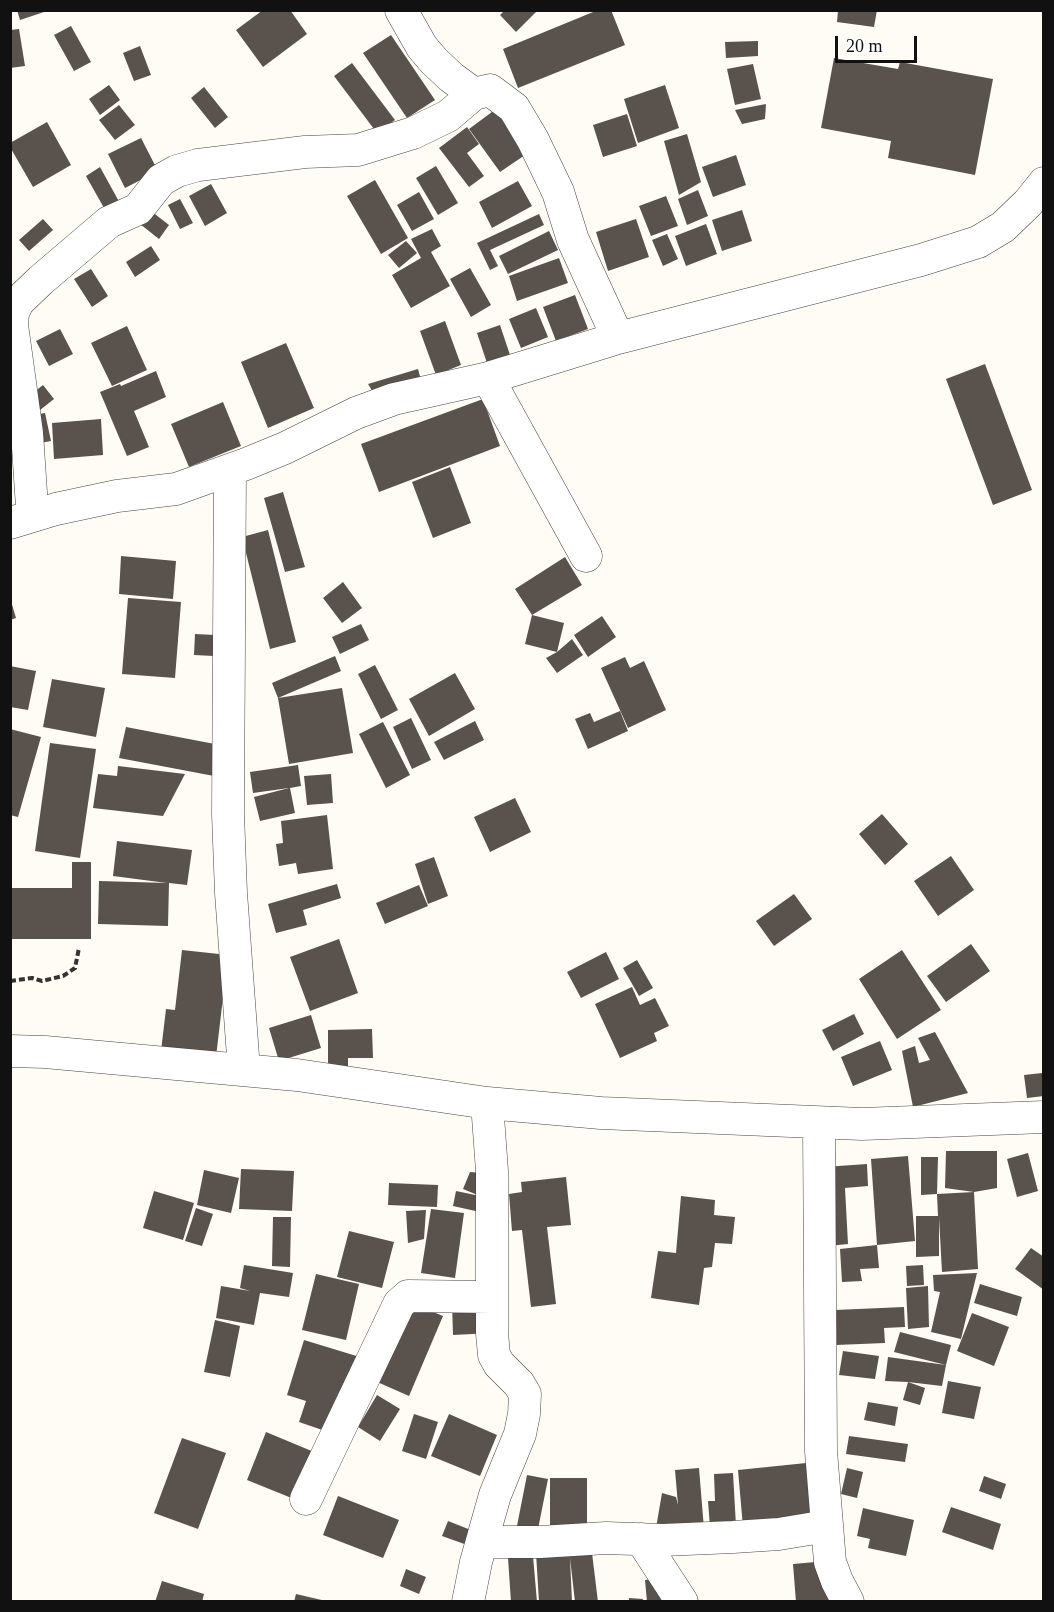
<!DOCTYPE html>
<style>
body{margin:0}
#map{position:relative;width:1054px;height:1612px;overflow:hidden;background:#fffcf5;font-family:"Times New Roman",serif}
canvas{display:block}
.frame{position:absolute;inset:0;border:12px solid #111;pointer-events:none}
.scale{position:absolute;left:835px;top:36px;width:82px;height:27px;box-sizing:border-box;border:3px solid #111;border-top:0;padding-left:8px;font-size:18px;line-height:21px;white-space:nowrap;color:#111;-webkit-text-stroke:4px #fff;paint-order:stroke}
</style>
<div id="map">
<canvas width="1054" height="1612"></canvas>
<div class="frame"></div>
<div class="scale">20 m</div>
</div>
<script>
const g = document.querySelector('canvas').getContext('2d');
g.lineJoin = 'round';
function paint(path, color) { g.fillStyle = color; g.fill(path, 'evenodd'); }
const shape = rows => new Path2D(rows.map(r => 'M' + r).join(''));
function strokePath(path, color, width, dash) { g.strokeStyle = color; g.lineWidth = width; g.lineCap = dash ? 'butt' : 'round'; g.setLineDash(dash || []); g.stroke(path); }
paint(shape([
 [17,10,47,10,47,11,20,20],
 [263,10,290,10,307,34,263,67,236,30],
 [505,10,538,10,516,32,500,15],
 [598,10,611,10,625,45,518,88,503,49],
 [838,10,877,10,874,27,837,22],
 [71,26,91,62,74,71,54,35],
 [19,29,25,66,10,68,10,30],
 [391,35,435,100,407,118,363,53],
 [758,41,758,56,726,58,725,42],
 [140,46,151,75,134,81,123,53],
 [834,58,898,69,900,62,993,79,975,175,888,158,891,141,821,128],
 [352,63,395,120,377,133,334,76],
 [753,64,761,99,735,105,727,69],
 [109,85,120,100,100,115,89,99],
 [665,85,679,128,638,143,624,99],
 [204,87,228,117,215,128,191,98],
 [766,104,765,119,742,124,735,110],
 [119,105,135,125,115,140,99,120],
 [496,109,528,153,500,172,469,129],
 [627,114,637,146,603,157,593,125],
 [47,122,71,165,33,187,10,147,10,143],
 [467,127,479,144,467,153,484,176,469,187,439,148],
 [687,134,701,182,679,195,664,141],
 [141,138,158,171,125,188,108,154],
 [736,155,746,185,713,197,702,167],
 [436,166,458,203,438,215,416,178],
 [100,167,122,207,108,215,86,176],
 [375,180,408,238,381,254,347,196],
 [518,181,532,206,492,228,479,202],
 [211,184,227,213,205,226,189,196],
 [698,190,708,216,687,225,678,199],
 [419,192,434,219,412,231,397,205],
 [666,196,678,226,651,236,639,206],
 [180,199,193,223,180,229,168,205],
 [742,210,752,241,722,251,712,220],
 [151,211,169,225,159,239,140,224],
 [539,214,544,225,490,250,498,266,490,270,477,243],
 [43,219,53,230,29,251,19,240],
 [636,219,649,257,608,271,596,232],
 [706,224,717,254,686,266,675,236],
 [432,229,441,246,431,252,450,286,411,308,392,275,421,258,411,239],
 [549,231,558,250,508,274,499,256],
 [667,234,678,259,663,266,652,240],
 [406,241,417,253,399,268,388,255],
 [151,246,160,260,135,277,126,262],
 [559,258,568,283,517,301,509,276],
 [470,268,491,305,471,317,450,279],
 [91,269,108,296,92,307,74,279],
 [575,295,588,329,556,341,543,307],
 [536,308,548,337,521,348,509,319],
 [445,321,461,365,436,375,420,331],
 [500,325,510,355,487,363,477,333],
 [127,326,147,370,112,386,91,343],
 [60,329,73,354,49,366,36,341],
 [286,343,314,408,268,428,241,362],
 [985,364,1032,490,993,505,946,379],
 [418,369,422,384,376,397,368,384],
 [156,371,166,397,134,411,149,447,127,456,100,392,120,384,121,386],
 [43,385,54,399,35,414,24,400],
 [483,399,500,446,379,492,361,444],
 [223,402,241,446,189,467,171,424],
 [45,413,51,441,35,444,29,416],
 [101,419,103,455,54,459,52,423],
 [450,467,471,523,433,538,412,482],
 [283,492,305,567,285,572,264,498],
 [268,530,296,642,270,649,242,537],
 [121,556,176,561,173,599,119,594],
 [565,557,582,585,532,615,515,589],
 [343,582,362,608,342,623,323,598],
 [128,598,181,602,175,678,122,674],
 [11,601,16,618,10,620,10,602],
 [532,615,564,623,557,652,572,639,583,655,557,673,546,658,557,652,525,644],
 [602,616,616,637,588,657,574,635],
 [361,624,369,640,340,654,332,637],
 [195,634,215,635,214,656,194,655],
 [335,656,341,671,278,698,342,688,353,753,289,764,278,698,272,683],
 [625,657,630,668,644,661,666,710,628,728,601,668],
 [375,665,398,710,381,719,358,674],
 [10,666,36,671,28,710,10,707],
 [455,673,475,709,429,736,409,699],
 [52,679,105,688,96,737,43,727],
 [620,711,628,731,588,749,575,719,590,713,594,722],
 [411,718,431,760,412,769,393,727],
 [475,721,484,740,444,760,434,742],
 [383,722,410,775,386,788,359,734],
 [126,727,220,745,214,776,119,758],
 [10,729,41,737,18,817,10,815],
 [50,743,96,749,80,858,35,851],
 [298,765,301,786,290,788,295,813,260,821,254,797,289,788,253,793,250,772],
 [118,766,185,774,163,816,93,808,98,774,117,776],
 [331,774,333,803,307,805,304,776],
 [515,798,531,832,490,852,474,817],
 [882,814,908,844,885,865,859,834],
 [327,815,333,869,298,874,296,863,279,866,276,844,283,843,281,821],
 [117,841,192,850,187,885,169,883,168,926,98,924,99,881,167,883,113,876],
 [951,856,974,890,938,916,914,881],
 [434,857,448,896,428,904,415,864],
 [72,862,91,862,91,939,10,939,10,888,72,888],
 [337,884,341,898,303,910,307,925,276,933,268,904],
 [419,885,428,906,385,924,376,903],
 [794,894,812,919,774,946,756,921],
 [339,939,358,993,310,1011,290,957],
 [971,944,990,971,946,1002,927,976],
 [182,950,228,955,216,1057,161,1051,166,1009,175,1010],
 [902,950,941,1010,897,1039,859,979],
 [606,952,619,979,581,998,567,972],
 [637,960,653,988,639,996,623,968],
 [632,987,640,1005,655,998,669,1026,654,1033,657,1041,620,1058,595,1004],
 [854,1014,864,1034,833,1051,822,1030],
 [311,1015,321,1048,279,1061,269,1028],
 [372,1029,373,1058,348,1058,348,1068,328,1068,328,1030],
 [935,1032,968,1093,913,1107,902,1051,915,1046,919,1063,930,1060,918,1038],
 [880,1041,892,1070,853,1086,841,1057],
 [1042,1073,1044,1096,1027,1098,1024,1075],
 [946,1151,997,1151,997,1188,974,1192,978,1269,942,1272,939,1218,939,1256,916,1257,916,1216,938,1216,937,1194,974,1192,945,1188],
 [1028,1153,1038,1191,1017,1197,1007,1159],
 [908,1156,915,1241,877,1245,871,1159],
 [921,1157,938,1157,937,1194,921,1195],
 [867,1164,868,1186,845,1188,848,1244,828,1246,824,1167],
 [241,1169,294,1171,292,1211,239,1209],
 [204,1170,239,1178,231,1213,197,1205],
 [470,1172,482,1173,480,1212,453,1206,456,1191,480,1196,463,1189],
 [566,1177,571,1225,547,1227,556,1304,531,1307,522,1230,512,1231,509,1194,522,1192,521,1182],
 [389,1183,438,1185,437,1207,388,1205],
 [154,1191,194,1203,183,1240,143,1228],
 [681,1196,715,1200,714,1215,735,1217,732,1244,715,1243,712,1267,704,1268,699,1305,651,1298,658,1251,676,1253],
 [196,1208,213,1214,202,1246,185,1241],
 [431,1209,464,1213,455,1278,421,1273],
 [426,1210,424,1239,408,1243,406,1211],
 [273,1217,291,1217,290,1267,272,1266],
 [349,1231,394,1242,382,1288,337,1277],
 [877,1245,879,1268,860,1269,862,1281,842,1282,840,1249],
 [1031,1248,1044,1257,1044,1290,1015,1269],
 [244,1265,293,1273,289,1297,260,1293,254,1325,216,1318,221,1286,250,1291,240,1288],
 [923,1265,924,1285,907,1286,906,1266],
 [977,1273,961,1339,931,1332,940,1292,934,1291,933,1275],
 [316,1274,359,1284,346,1340,302,1330],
 [980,1284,1022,1297,1017,1316,974,1303],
 [928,1286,929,1327,908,1329,906,1288],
 [490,1301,492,1333,453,1335,452,1303],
 [409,1302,443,1316,409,1396,375,1381],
 [904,1307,905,1327,884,1328,885,1343,836,1345,835,1310],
 [972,1313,1009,1327,994,1366,957,1351],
 [215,1320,240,1326,230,1377,204,1372],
 [900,1332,951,1345,946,1365,894,1352],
 [304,1340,363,1358,337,1435,299,1422,306,1401,287,1395],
 [843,1351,879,1356,875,1379,839,1375],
 [888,1357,946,1365,942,1386,908,1382,925,1388,920,1405,903,1400,908,1382,885,1381],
 [948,1381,981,1387,974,1419,942,1413],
 [377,1395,400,1409,380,1441,358,1427],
 [868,1402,898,1407,895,1426,864,1420],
 [414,1414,438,1422,426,1459,402,1451],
 [449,1414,497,1435,480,1476,431,1456],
 [266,1432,314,1452,294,1499,247,1480],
 [849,1436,908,1444,905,1462,846,1454],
 [182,1438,226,1453,198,1529,154,1513],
 [816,1462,821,1519,743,1527,738,1470],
 [699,1468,704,1529,656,1528,662,1493,676,1497,678,1505,675,1470],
 [847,1468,863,1472,857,1498,841,1494],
 [733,1473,736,1526,710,1527,708,1501,715,1501,714,1474],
 [527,1475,548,1479,537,1534,516,1531],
 [984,1476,1006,1484,1001,1499,979,1491],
 [550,1478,587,1478,587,1532,550,1532],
 [338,1496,399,1520,383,1558,323,1535],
 [951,1507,1001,1524,993,1550,942,1532],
 [863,1508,914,1520,906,1556,868,1548,870,1539,857,1536],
 [448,1521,486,1536,481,1550,442,1536],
 [569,1551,569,1556,592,1553,598,1602,575,1602,570,1558,572,1602,539,1602,536,1553],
 [533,1556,537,1602,511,1602,508,1558],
 [827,1561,830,1602,796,1602,793,1564],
 [406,1569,426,1577,419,1594,400,1586],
 [668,1577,671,1602,647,1602,645,1580],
 [162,1581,204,1594,202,1602,155,1602],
 [296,1594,326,1601,325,1602,294,1602],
 [629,1598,643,1599,642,1602,629,1602]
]), '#59524d');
const street = shape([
 [401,10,422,47,434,61,451,77,474,94,490,90,514,108,533,140,558,192,573,240,618,338],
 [488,378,586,556],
 [230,470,228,814,231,893,244,1070],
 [32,507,27,433,12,325,13,313,18,302,41,280,109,222,138,209,161,180,177,171,198,165,305,152,358,150,413,133,448,116,474,94],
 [10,523,56,509,117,496,176,489,246,464,285,448,356,413,394,399,488,378,618,338,921,260,978,242,1003,227,1028,203,1044,183],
 [10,1051,45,1052,297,1075,487,1103,601,1113,862,1124,1044,1117],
 [819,1123,821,1451,830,1562,837,1581,848,1602],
 [306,1499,399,1304,408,1296,492,1297],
 [641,1539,682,1602],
 [482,1542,540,1542,606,1538,663,1540,733,1537,779,1534,827,1526],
 [468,1602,476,1562,495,1495,520,1434,524,1414,525,1394,519,1384,499,1364,494,1355,492,1333,492,1171,487,1103]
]);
strokePath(street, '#444', 33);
strokePath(shape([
 [10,981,32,978,42,981,63,976,75,968,79,948]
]), '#333', 4, [6, 3]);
strokePath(street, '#fff', 32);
</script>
